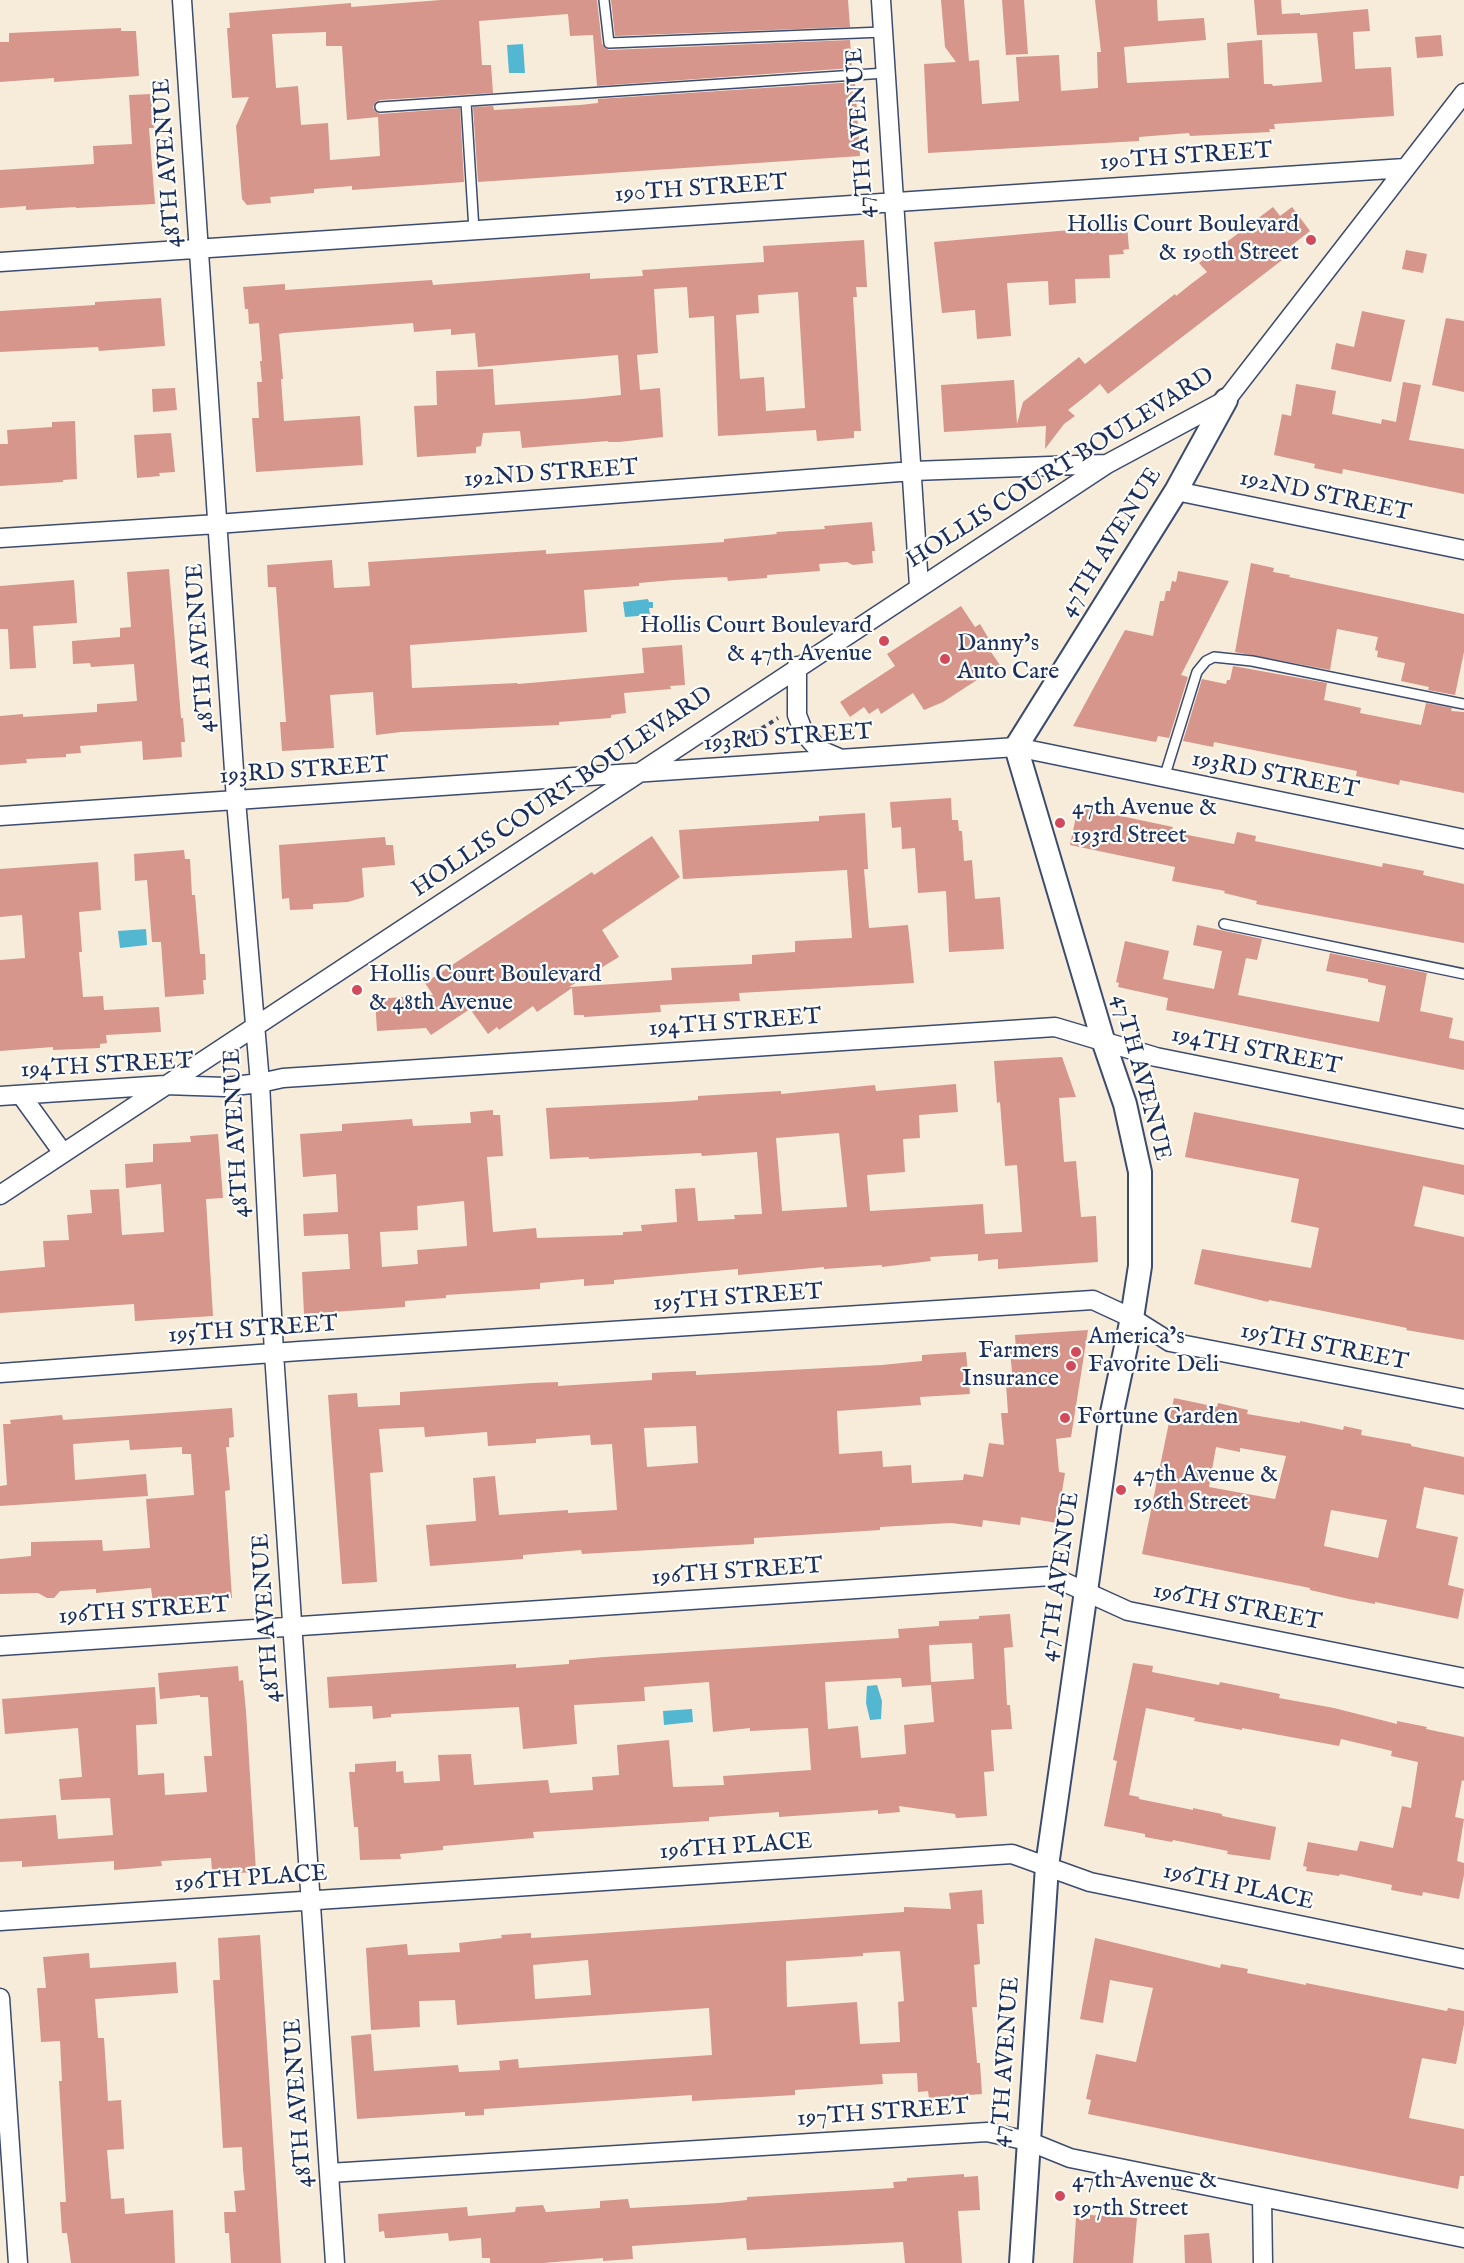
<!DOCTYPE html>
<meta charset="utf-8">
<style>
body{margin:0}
canvas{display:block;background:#f6ecd9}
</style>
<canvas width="1464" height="2263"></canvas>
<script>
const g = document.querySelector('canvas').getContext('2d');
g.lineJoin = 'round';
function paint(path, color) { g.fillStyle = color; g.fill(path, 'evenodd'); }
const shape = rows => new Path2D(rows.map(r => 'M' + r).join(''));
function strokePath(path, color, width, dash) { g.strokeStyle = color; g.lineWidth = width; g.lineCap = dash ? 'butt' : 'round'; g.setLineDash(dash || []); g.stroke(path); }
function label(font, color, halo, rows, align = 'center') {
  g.font = font + ' "IM FELL English",serif'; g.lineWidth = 4.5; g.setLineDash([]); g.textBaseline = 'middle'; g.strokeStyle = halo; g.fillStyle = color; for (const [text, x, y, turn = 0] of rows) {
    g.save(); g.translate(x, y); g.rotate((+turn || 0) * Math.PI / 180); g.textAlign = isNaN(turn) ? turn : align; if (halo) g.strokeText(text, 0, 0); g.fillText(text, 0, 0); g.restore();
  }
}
paint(shape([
 [523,44,525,73,509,73,507,45],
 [648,599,649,602,653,602,653,608,649,608,650,615,625,617,623,602],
 [146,929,147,945,120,948,118,931],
 [877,1685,882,1701,881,1719,870,1720,866,1703,867,1686],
 [692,1709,693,1722,664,1725,663,1711]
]), '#54b7d2');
paint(shape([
 [441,0,597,0,602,44,609,50,850,40,852,68,597,86,593,35,570,36,568,14,479,21,482,65,491,65,493,93,380,100,376,102,373,107,375,111,380,114,460,108,464,182,352,190,352,186,314,189,314,193,270,197,271,203,247,205,242,199,236,126,249,97,232,98,227,28,230,28,229,13,351,3,351,7],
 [326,32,326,46,342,46,347,120,378,117,380,156,330,160,328,123,301,125,298,86,276,88,272,34],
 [611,0,848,0,850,27,615,36],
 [941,0,964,0,969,61,979,60,982,104,1019,101,1016,57,1059,55,1061,91,1098,88,1097,52,1101,52,1095,0,1157,0,1158,21,1204,18,1206,40,1124,47,1127,83,1229,78,1227,43,1262,40,1264,84,1272,84,1273,86,1322,82,1317,33,1257,35,1254,0,1281,0,1282,14,1300,13,1300,15,1368,9,1370,31,1353,32,1355,69,1391,67,1394,116,1274,124,1275,129,1269,129,1270,132,1190,136,1189,133,1139,137,1139,141,928,153,924,64,956,62,945,47],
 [1002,0,1024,0,1028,54,1006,55],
 [121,28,121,31,136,31,139,76,54,82,54,78,0,82,0,42,9,42,9,33],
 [1441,35,1443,56,1417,58,1415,37],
 [855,82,860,156,478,182,473,107,493,106,494,110,580,105,598,103,598,99],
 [152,94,154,128,149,128,155,204,76,208,76,207,26,210,26,206,0,208,0,170,94,164,93,146,132,144,129,95],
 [1273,207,1280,216,1292,207,1310,231,1287,249,1290,254,1108,394,1100,384,1087,395,1068,410,1075,416,1064,424,1045,449,1046,426,944,432,941,385,1014,380,1017,424,1023,402,1079,357,1085,364,1175,294,1176,296,1191,284,1207,272,1199,263],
 [1127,225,1129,249,1123,250,1124,254,1109,255,1110,278,1075,279,1076,303,1049,305,1048,281,1007,283,1011,336,977,339,975,310,942,313,934,242],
 [864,240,867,287,856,287,857,297,853,297,861,431,854,431,854,438,817,441,816,430,718,436,714,316,689,318,687,287,654,289,658,353,637,355,640,390,660,388,663,437,619,442,608,442,608,441,522,448,520,431,483,433,481,446,476,447,476,453,417,457,414,406,437,405,436,371,493,369,495,405,582,399,621,395,618,355,478,367,475,333,451,335,451,329,414,332,413,323,284,333,279,334,283,379,281,379,284,421,360,416,363,465,256,472,252,418,259,418,257,382,262,382,260,361,262,361,259,323,249,324,248,309,245,309,243,287,285,284,285,290,432,280,433,285,590,273,590,279,643,276,642,270,764,262,763,246],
 [798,292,805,408,766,411,764,377,740,379,736,315,759,313,758,295],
 [1406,250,1427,254,1423,273,1402,269],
 [161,298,165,346,99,351,98,347,0,352,0,311,95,305,95,302],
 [1362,311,1405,320,1391,382,1331,369,1336,343,1354,347],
 [1446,318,1464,321,1464,392,1432,385],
 [1403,382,1421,385,1409,440,1464,449,1464,494,1343,469,1342,474,1314,468,1315,464,1274,455,1282,414,1291,416,1296,384,1336,391,1332,414,1381,424,1382,419,1396,422],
 [175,388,177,410,153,412,152,389],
 [75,421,77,479,63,480,63,482,0,486,0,444,8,444,7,430,52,427,52,422],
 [171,433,175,472,159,473,160,476,137,478,134,435],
 [872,522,875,551,872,551,873,563,853,565,847,562,819,564,820,571,767,575,767,578,728,581,727,577,673,580,639,583,639,586,584,590,587,632,410,645,412,688,517,683,518,684,644,673,642,648,682,645,685,685,670,686,671,689,624,693,626,713,611,715,611,718,559,722,559,725,401,732,376,735,373,692,330,695,334,748,282,751,280,722,286,722,276,587,268,587,267,565,332,560,334,588,370,586,368,562,546,550,546,554,682,545,724,542,724,539,777,534,776,532,825,529,824,526],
 [1251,563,1274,568,1273,572,1290,575,1289,577,1464,614,1464,652,1455,695,1428,690,1429,687,1401,681,1405,663,1377,657,1378,651,1375,650,1378,637,1337,629,1330,670,1235,652],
 [169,569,181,718,183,718,185,742,181,742,182,757,143,760,142,741,80,746,81,753,66,754,66,757,26,759,27,763,0,765,0,716,23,714,23,717,97,712,97,704,137,701,134,664,91,667,90,663,73,664,72,641,120,637,120,628,131,627,127,572],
 [1178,571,1229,581,1181,675,1188,677,1169,738,1158,736,1156,742,1073,726,1125,630,1153,636,1160,601,1164,601,1166,591,1170,591,1172,581,1176,582],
 [74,580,77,623,33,626,36,668,10,669,8,629,0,629,0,586],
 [961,606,975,627,980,624,989,639,984,642,1000,665,943,702,924,710,913,693,881,714,878,708,869,714,864,707,850,717,840,702,895,666,887,654],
 [1233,666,1327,683,1324,700,1361,708,1360,713,1390,719,1421,725,1426,703,1452,708,1451,711,1464,712,1464,793,1400,780,1399,785,1356,776,1357,771,1214,742,1213,747,1183,741,1202,679,1226,684,1227,680,1230,680],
 [951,798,952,820,958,820,959,831,962,831,964,861,972,860,975,899,1000,897,1004,949,949,952,946,891,918,893,915,848,902,849,901,827,892,828,890,802],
 [1078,807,1173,827,1172,832,1234,844,1237,832,1256,836,1255,841,1382,867,1383,863,1424,871,1423,875,1464,884,1464,943,1256,904,1257,901,1224,893,1225,891,1172,881,1175,867,1070,845],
 [865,813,868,869,864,869,869,928,908,925,914,983,739,993,740,1001,660,1005,661,1012,584,1017,584,1015,574,1015,572,988,537,1012,533,1006,499,1030,497,1027,488,1034,470,1009,431,1035,426,1028,377,1031,375,999,433,995,425,983,592,872,594,875,652,836,680,877,602,930,619,957,569,987,672,980,671,968,752,964,752,955,795,952,795,941,852,938,847,870,683,879,679,830,819,821,819,816],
 [385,837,386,845,393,845,395,865,362,868,364,897,348,902,313,904,313,909,290,910,289,898,282,899,279,845],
 [184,850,185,859,190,859,192,895,195,895,200,954,205,954,206,980,203,980,204,994,165,997,161,942,152,942,147,880,135,881,134,854],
 [98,862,101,910,79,912,82,952,79,952,83,997,103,996,104,1010,159,1007,161,1032,106,1035,107,1043,100,1044,100,1048,53,1050,53,1047,0,1051,0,960,25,958,22,915,0,917,0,869],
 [1197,925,1262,939,1257,960,1246,958,1238,995,1379,1022,1386,986,1368,982,1368,979,1326,971,1330,953,1427,973,1420,1011,1453,1018,1449,1038,1464,1041,1464,1070,1166,1010,1168,998,1118,987,1119,983,1116,982,1125,941,1169,951,1163,979,1214,989,1222,951,1193,945],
 [1062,1057,1076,1097,1059,1098,1064,1162,1076,1161,1081,1217,1096,1216,1098,1262,998,1269,998,1259,978,1261,978,1254,930,1257,931,1261,882,1267,882,1265,824,1269,824,1267,738,1275,738,1269,614,1280,614,1284,584,1286,584,1279,540,1283,540,1289,446,1295,446,1298,405,1301,405,1307,304,1314,302,1272,350,1269,348,1234,304,1236,303,1214,338,1212,336,1174,303,1177,300,1134,342,1131,342,1124,412,1119,413,1126,471,1123,470,1112,493,1110,493,1115,500,1115,503,1156,487,1157,493,1232,536,1228,537,1238,623,1235,623,1232,642,1231,641,1225,677,1222,675,1189,695,1188,698,1221,735,1219,734,1215,762,1214,757,1152,702,1156,701,1153,589,1159,589,1157,550,1159,546,1108,669,1102,698,1100,698,1096,781,1091,781,1094,875,1085,876,1091,956,1084,958,1112,919,1115,920,1138,903,1139,905,1172,867,1175,870,1211,983,1204,985,1234,1022,1232,1017,1165,1005,1166,1000,1102,997,1103,994,1061],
 [839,1133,847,1207,782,1211,776,1138],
 [464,1201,467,1246,417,1250,418,1264,382,1267,380,1232,418,1230,417,1206],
 [1194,1112,1464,1165,1464,1195,1423,1186,1414,1226,1464,1237,1464,1340,1406,1330,1407,1328,1269,1300,1268,1302,1194,1284,1202,1249,1311,1268,1319,1228,1291,1222,1299,1179,1185,1157],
 [218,1134,223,1198,206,1199,213,1316,135,1321,134,1304,0,1313,0,1271,45,1267,43,1241,69,1240,67,1215,92,1213,90,1190,119,1189,122,1235,164,1232,161,1184,126,1188,125,1164,153,1162,153,1144,191,1142,190,1136],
 [1088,1330,1071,1437,1056,1439,1059,1472,1065,1473,1057,1523,1021,1517,1020,1525,983,1520,982,1527,951,1523,880,1527,880,1530,754,1538,754,1544,582,1554,581,1550,523,1555,523,1559,430,1566,426,1525,476,1521,473,1478,495,1476,499,1515,568,1510,568,1513,617,1510,612,1444,591,1445,590,1435,536,1439,536,1443,488,1446,487,1432,425,1437,424,1427,379,1429,383,1472,370,1473,377,1582,342,1584,328,1395,357,1393,358,1407,400,1405,400,1392,532,1383,558,1382,558,1386,652,1380,652,1373,671,1372,696,1371,696,1375,882,1365,922,1361,922,1355,966,1352,970,1394,920,1397,921,1405,837,1411,839,1454,882,1451,883,1467,911,1465,912,1483,963,1480,964,1474,983,1477,989,1443,1004,1445,1001,1413,1008,1413,1006,1384,1013,1383,1010,1351,1016,1351,1015,1335],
 [696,1426,698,1463,647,1467,644,1428],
 [1174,1398,1217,1407,1218,1403,1248,1410,1247,1414,1300,1423,1300,1421,1343,1430,1344,1426,1362,1430,1361,1435,1411,1444,1411,1446,1464,1457,1464,1495,1424,1487,1416,1528,1458,1537,1448,1585,1464,1589,1458,1619,1375,1602,1375,1604,1349,1599,1310,1590,1310,1588,1142,1554],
 [1216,1447,1240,1452,1240,1448,1286,1456,1275,1499,1209,1487],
 [1331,1510,1387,1520,1378,1558,1324,1546],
 [232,1408,234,1437,229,1438,229,1447,226,1447,230,1490,225,1491,232,1598,153,1603,151,1588,96,1593,96,1589,60,1591,54,1598,47,1598,38,1593,0,1594,0,1559,31,1556,31,1542,102,1540,103,1551,150,1548,146,1499,194,1495,191,1454,182,1454,182,1447,130,1450,129,1440,73,1444,75,1480,146,1474,148,1496,0,1506,0,1486,7,1485,3,1424,11,1424,10,1420,62,1415,63,1420],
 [1010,1614,1013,1647,1004,1648,1007,1705,1010,1705,1012,1729,991,1730,994,1771,984,1772,987,1816,956,1818,955,1814,899,1806,900,1812,878,1814,878,1810,779,1817,779,1812,709,1817,709,1821,533,1832,534,1838,443,1846,443,1850,400,1854,401,1859,360,1860,358,1827,354,1827,349,1772,355,1772,355,1764,396,1761,396,1772,403,1771,404,1783,440,1781,438,1755,471,1754,474,1785,548,1780,550,1793,593,1790,592,1777,619,1775,617,1745,669,1740,673,1787,724,1785,723,1776,811,1770,808,1728,750,1731,750,1728,713,1732,709,1682,644,1687,645,1701,574,1705,577,1744,523,1749,519,1707,391,1714,391,1717,373,1719,372,1706,329,1708,327,1677,516,1664,516,1668,569,1664,569,1660,604,1657,899,1638,898,1629,939,1626,939,1621,979,1619,979,1616],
 [972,1643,974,1679,931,1682,929,1645],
 [901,1678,902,1687,931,1685,934,1722,904,1725,906,1754,861,1758,858,1726,828,1729,825,1682],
 [1133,1663,1153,1666,1152,1672,1219,1685,1220,1682,1280,1694,1279,1698,1334,1708,1397,1724,1397,1721,1427,1727,1426,1729,1464,1737,1464,1781,1462,1780,1455,1817,1464,1819,1457,1861,1464,1863,1464,1875,1459,1899,1423,1892,1422,1896,1391,1890,1392,1885,1340,1874,1339,1876,1306,1871,1307,1867,1303,1866,1308,1842,1357,1851,1360,1841,1393,1848,1402,1806,1411,1808,1418,1762,1391,1756,1392,1751,1341,1739,1339,1746,1242,1728,1242,1730,1194,1721,1195,1718,1146,1708,1129,1795,1139,1797,1139,1799,1193,1810,1193,1808,1222,1814,1222,1816,1276,1827,1270,1860,1227,1854,1228,1851,1173,1840,1172,1842,1145,1837,1145,1834,1104,1826,1117,1761,1113,1760],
 [238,1666,239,1681,243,1680,246,1711,256,1872,238,1873,238,1869,212,1871,211,1858,161,1861,162,1866,114,1870,114,1861,22,1867,22,1861,0,1862,0,1819,56,1815,58,1839,113,1835,110,1798,61,1800,59,1779,82,1777,78,1728,5,1734,2,1699,155,1687,157,1724,136,1725,138,1775,164,1773,165,1795,207,1792,204,1756,212,1756,208,1697,200,1697,200,1695,160,1699,158,1673],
 [982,1890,984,1924,977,1924,980,1964,974,1965,977,2007,972,2007,977,2063,980,2063,982,2094,929,2098,928,2091,918,2092,917,2073,882,2074,883,2084,795,2090,795,2095,692,2101,692,2095,484,2109,484,2115,465,2116,465,2112,357,2119,351,2036,371,2034,374,2071,458,2065,459,2072,500,2070,499,2061,518,2059,519,2068,712,2055,709,2008,457,2025,455,2000,419,2001,420,2027,371,2030,366,1948,407,1944,408,1955,460,1952,459,1943,502,1938,501,1935,531,1933,531,1938,904,1912,904,1907,951,1909,949,1893],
 [900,1951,904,2001,898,2002,900,2042,860,2044,857,2002,787,2007,786,1961,863,1956,863,1953],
 [588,1960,591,1995,535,1999,533,1965],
 [260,1935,281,2263,231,2263,229,2233,225,2233,224,2212,236,2212,234,2191,245,2190,243,2169,242,2147,223,2148,213,1980,220,1980,218,1938],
 [1095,1938,1220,1968,1221,1964,1248,1969,1247,1973,1306,1985,1306,1983,1447,2011,1448,2008,1464,2011,1464,2024,1456,2064,1422,2058,1409,2118,1464,2129,1464,2176,1460,2176,1458,2189,1088,2114,1091,2100,1086,2099,1096,2054,1136,2062,1153,1988,1110,1980,1103,2023,1080,2019],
 [89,1953,90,1968,176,1962,178,1993,95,1999,98,2038,104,2038,108,2101,121,2100,124,2149,107,2150,111,2199,124,2198,125,2214,173,2210,175,2263,71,2263,67,2233,62,2233,60,2202,66,2202,59,2081,62,2081,60,2041,41,2042,37,1988,46,1988,43,1957],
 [964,2174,964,2177,978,2176,980,2210,958,2211,962,2263,905,2263,903,2242,747,2250,746,2238,632,2246,633,2259,603,2261,603,2258,543,2263,490,2263,490,2258,482,2258,481,2238,449,2241,448,2233,391,2238,385,2238,384,2231,379,2232,378,2214,467,2207,468,2216,515,2212,516,2207,543,2205,546,2212,600,2208,600,2201,628,2199,630,2208,719,2203,747,2200,747,2197,894,2188,893,2182,907,2181,907,2178],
 [1090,2215,1137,2218,1133,2263,1073,2263,1076,2218,1090,2219],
 [1209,2233,1212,2263,1185,2263,1184,2235]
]), '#d6968c');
const service = shape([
 [604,0,609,43,883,32],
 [466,102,474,230],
 [380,107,885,73],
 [1164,778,1197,672,1206,661,1214,657,1252,661,1464,704],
 [1224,924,1464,974]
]);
const minor = shape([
 [182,0,236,800,260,1083,274,1353,335,2263],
 [881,0,919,586],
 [0,262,1405,168],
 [1176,491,1464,550],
 [0,538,217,524,913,471,1105,464],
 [797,666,797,715,804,733,818,749,839,758],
 [0,816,1016,747,1464,839],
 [21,1095,63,1153],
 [0,1096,165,1085,225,1087,260,1083,283,1078,1055,1027,1156,1057,1464,1119],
 [0,1195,1107,464,1226,400,1464,93],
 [0,1373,300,1351,1093,1300,1132,1318,1170,1342,1464,1399],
 [0,1646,1051,1576,1128,1611,1464,1678],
 [0,1921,1012,1854,1090,1882,1464,1959],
 [0,1998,18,2263],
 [329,2173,987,2132,1028,2141,1070,2158,1464,2238],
 [1262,2197,1263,2263]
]);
const tertiary = shape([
 [1021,2263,1047,1866,1110,1422,1132,1318,1140,1266,1140,1172,1125,1104,1103,1040,1016,747,1176,491,1226,400]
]);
strokePath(service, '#3c4b70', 12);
strokePath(minor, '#3c4b70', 21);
strokePath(tertiary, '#3c4b70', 26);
strokePath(shape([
 [739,743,778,718]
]), '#3c4b70', 4, [4.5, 4.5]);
strokePath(service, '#fff', 9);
strokePath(minor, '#fff', 18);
strokePath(tertiary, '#fff', 22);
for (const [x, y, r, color] of [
 [1311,240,6,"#d1495b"],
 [884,641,6,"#d1495b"],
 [945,659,6,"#d1495b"],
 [1060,823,6,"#d1495b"],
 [357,990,6,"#d1495b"],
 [1076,1352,6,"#d1495b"],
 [1071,1366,6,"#d1495b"],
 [1065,1418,6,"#d1495b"],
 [1121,1490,6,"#d1495b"],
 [1060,2196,6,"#d1495b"]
]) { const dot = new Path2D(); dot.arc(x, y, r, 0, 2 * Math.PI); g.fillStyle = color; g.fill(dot); strokePath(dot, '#fdfcf7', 2); }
label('24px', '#1b2f5e', '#fdfcf7', [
 ["47TH AVENUE",862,133,-94],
 ["190TH STREET",1186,158,-4],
 ["48TH AVENUE",169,163,-94],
 ["190TH STREET",701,190,-4],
 ["HOLLIS COURT BOULEVARD",1061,469,-32],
 ["192ND STREET",551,475,-4],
 ["192ND STREET",1325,497,12],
 ["47TH AVENUE",1112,543,-58],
 ["48TH AVENUE",202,648,-94],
 ["193RD STREET",788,739,-4],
 ["193RD STREET",304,772,-4],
 ["193RD STREET",1275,776,11],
 ["HOLLIS COURT BOULEVARD",563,793,-34],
 ["194TH STREET",735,1024,-4],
 ["194TH STREET",1256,1052,11],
 ["194TH STREET",107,1067,-3],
 ["47TH AVENUE",1140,1078,75],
 ["48TH AVENUE",238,1133,-93],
 ["195TH STREET",738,1299,-4],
 ["195TH STREET",253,1331,-4],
 ["195TH STREET",1324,1348,11],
 ["196TH STREET",737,1573,-4],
 ["47TH AVENUE",1061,1577,-82],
 ["196TH STREET",1237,1608,11],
 ["196TH STREET",144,1612,-4],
 ["48TH AVENUE",268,1618,-94],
 ["196TH PLACE",736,1848,-4],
 ["196TH PLACE",251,1880,-4],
 ["196TH PLACE",1238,1888,12],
 ["47TH AVENUE",1007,2062,-86],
 ["48TH AVENUE",300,2103,-94],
 ["197TH STREET",883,2114,-4]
]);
label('24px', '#1b2f5e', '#fdfcf7', [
 ["Hollis Court Boulevard",1299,226,"right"],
 ["& 190th Street",1299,254,"right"],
 ["Hollis Court Boulevard",872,627,"right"],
 ["& 47th Avenue",872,655,"right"],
 ["Danny’s",957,645],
 ["Auto Care",957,673],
 ["47th Avenue &",1072,809],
 ["193rd Street",1072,837],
 ["Hollis Court Boulevard",369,976],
 ["& 48th Avenue",369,1004],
 ["America’s",1088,1338],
 ["Favorite Deli",1088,1366],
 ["Farmers",1059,1352,"right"],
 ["Insurance",1059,1380,"right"],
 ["Fortune Garden",1077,1418],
 ["47th Avenue &",1133,1476],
 ["196th Street",1133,1504],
 ["47th Avenue &",1072,2182],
 ["197th Street",1072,2210]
], 'left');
</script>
